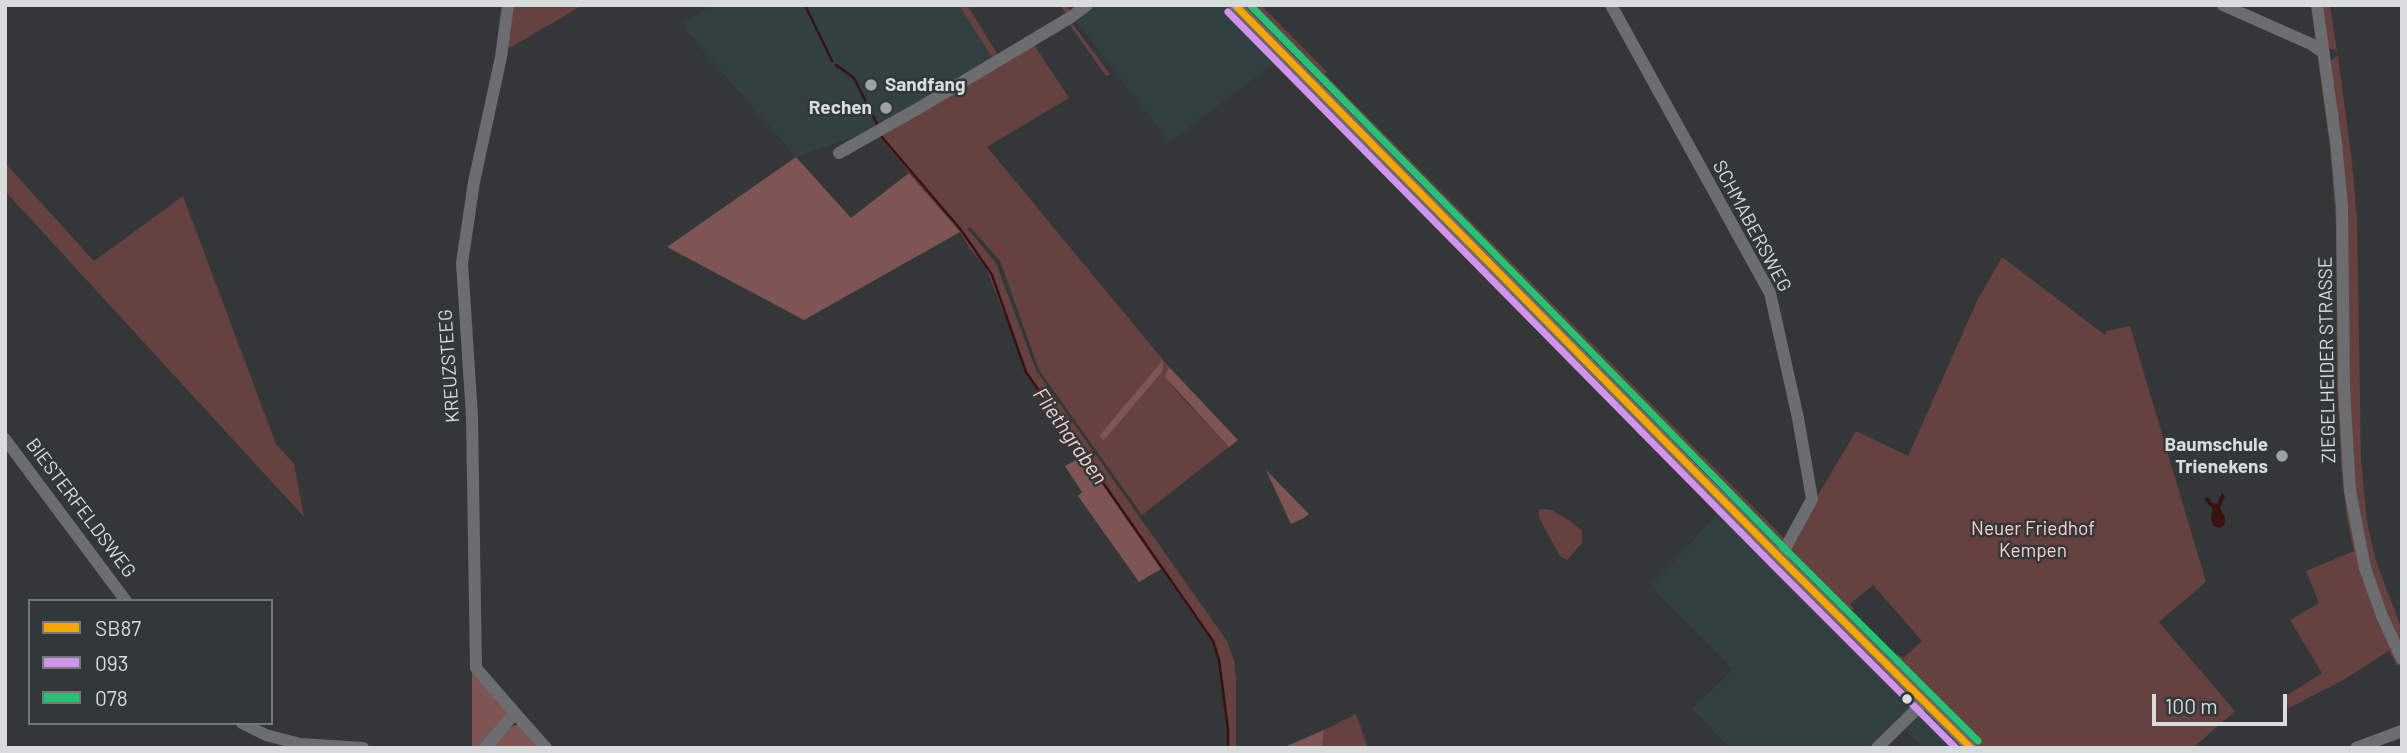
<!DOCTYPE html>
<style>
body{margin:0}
#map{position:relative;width:2407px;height:753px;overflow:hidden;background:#343738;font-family:Barlow,sans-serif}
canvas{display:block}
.frame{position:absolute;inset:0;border:7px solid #d8dcdd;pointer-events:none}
.legend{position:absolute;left:28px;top:599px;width:245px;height:126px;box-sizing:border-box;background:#32383a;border:2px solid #747a7b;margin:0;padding:9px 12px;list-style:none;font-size:21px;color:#d8dcdd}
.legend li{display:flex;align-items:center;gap:14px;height:35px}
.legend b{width:35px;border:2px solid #747a7b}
.scale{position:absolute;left:2152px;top:694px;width:135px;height:32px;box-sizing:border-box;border:4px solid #d8dcdd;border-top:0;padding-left:9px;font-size:21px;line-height:24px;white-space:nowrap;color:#d8dcdd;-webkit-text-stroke:5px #32383a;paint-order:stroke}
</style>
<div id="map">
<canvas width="2407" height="753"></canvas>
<div class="frame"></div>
<ul class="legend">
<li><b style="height:9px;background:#f7a600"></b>SB87</li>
<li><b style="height:9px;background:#d193ec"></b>093</li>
<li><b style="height:9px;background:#26c172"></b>078</li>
</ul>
<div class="scale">100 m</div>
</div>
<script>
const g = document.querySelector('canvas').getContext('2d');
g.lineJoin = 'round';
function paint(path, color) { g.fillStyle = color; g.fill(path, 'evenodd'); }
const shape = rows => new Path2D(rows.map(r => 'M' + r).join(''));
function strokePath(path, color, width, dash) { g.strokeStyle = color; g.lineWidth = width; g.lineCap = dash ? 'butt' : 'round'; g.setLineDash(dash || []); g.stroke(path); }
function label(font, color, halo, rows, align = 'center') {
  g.font = font + ' Barlow,sans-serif'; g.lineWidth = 5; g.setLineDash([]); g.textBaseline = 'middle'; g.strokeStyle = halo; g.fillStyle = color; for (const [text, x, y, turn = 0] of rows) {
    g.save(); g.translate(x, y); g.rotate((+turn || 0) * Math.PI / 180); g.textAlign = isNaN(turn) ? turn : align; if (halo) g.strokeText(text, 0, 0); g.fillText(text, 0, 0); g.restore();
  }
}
paint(shape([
 [712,5,959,5,993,59,875,129,796,157,684,28,685,23],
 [1092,5,1224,5,1278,60,1169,142,1074,18],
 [1722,509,1917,706,1873,748,1730,748,1692,709,1733,669,1651,586],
 [1920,709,1958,748,1923,748,1902,727]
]), '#334042');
paint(shape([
 [513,5,583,5,508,49],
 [959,5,967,5,998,55,1066,15,1060,5,1067,5,1070,11,1082,5,999,57,993,59],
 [1224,5,1227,5,1294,71,1911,694,1912,701],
 [1243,5,1261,5,1327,72,1325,74,1786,540,1779,547],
 [2322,5,2330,5,2337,51,2328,48],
 [1071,22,1110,74,1106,76,1069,24,1034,45,1069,98,987,147,1169,367,1166,377,1179,394,1229,447,1142,515,1039,370,1000,261,970,227,967,228,996,263,1036,370,1227,641,1234,660,1236,678,1236,748,1227,748,1227,730,1219,661,1212,642,1030,380,986,268,970,249,960,232,879,136],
 [2317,53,2321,61,2339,224,2345,480,2399,664,2397,666,2389,651,2343,680,2289,708,2283,698,2322,673,2290,620,2319,603,2306,571,2354,551,2347,519,2341,466,2337,385,2336,225,2330,147],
 [2338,56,2352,162,2357,220,2361,460,2367,522,2375,558,2402,630,2402,651,2372,575,2355,492,2330,61],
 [5,163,94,261,183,196,276,444,294,464,304,517,5,191],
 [2002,257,2105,335,2107,331,2130,326,2206,582,2159,622,2235,711,2193,748,1979,748,1894,663,1898,654,1903,658,1922,641,1873,585,1850,604,1854,609,1843,612,1787,554,1814,502,1856,431,1908,456,1977,301],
 [1543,509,1551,510,1572,522,1582,531,1582,543,1567,560,1560,556,1539,518,1539,510],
 [1356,714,1368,748,1322,748,1324,730]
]), '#654140');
paint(shape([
 [796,157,851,218,909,173,960,232,804,320,667,247],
 [1163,360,1162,372,1104,440,1099,436],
 [1169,367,1238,440,1229,447,1165,377],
 [1083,456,1161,569,1139,582,1078,496,1082,492,1065,466],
 [1266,470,1309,514,1304,518,1291,524],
 [472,660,509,713,479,748,472,748],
 [519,724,540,748,490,748,508,728],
 [1324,730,1322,748,1282,748]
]), '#7f5553');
paint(shape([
 [2222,493,2225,496,2220,507,2225,518,2225,524,2220,528,2214,526,2211,519,2213,509,2204,499,2208,497,2212,503,2217,504]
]), '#381213');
strokePath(shape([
 [805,5,832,61],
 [836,65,854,78,878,126],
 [881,136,961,230,992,275,1026,372,1213,641,1219,660,1228,729,1228,748]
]), '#381213', 2.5);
strokePath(shape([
 [508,5,501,57,474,182,462,263,472,416,476,668,515,713],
 [1235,5,1780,558,1971,748],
 [1611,5,1770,293,1798,418,1812,499,1780,558],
 [2223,5,2311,44,2324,53],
 [2317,5,2336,143,2342,206,2344,388,2350,491,2365,568,2382,616,2402,659],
 [839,153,919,108,1071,17,1087,5],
 [5,439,126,601],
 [242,723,266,735,300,744,363,748],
 [485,748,515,713,546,748],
 [1877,748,1924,702],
 [2356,748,2402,731]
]), '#6c6d6e', 12);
strokePath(shape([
 [1235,5,1780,558,1971,748]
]), '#f7a600', 7);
strokePath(shape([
 [1228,12,1773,565,1956,748]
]), '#d193ec', 7);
strokePath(shape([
 [1250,5,1787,551,1978,741]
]), '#26c172', 7);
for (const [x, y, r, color] of [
 [871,85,7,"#9fa2a3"],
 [886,108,7,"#9fa2a3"],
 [2282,456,7,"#9fa2a3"],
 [1907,699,6,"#d8dcdd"]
]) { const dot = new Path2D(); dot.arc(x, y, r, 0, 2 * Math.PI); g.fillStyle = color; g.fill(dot); strokePath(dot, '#32383a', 2.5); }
label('bold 19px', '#d8dcdd', '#32383a', [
 ["Sandfang",885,85,"left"],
 ["Rechen",872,108],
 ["Baumschule",2268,445],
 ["Trienekens",2268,467]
], 'right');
label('19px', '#d8dcdd', '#32383a', [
 ["SCHMABERSWEG",1752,226,62],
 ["ZIEGELHEIDER STRASSE",2327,360,-91],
 ["KREUZSTEEG",449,366,-94],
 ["BIESTERFELDSWEG",81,508,53]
]);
label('19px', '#ffcdc9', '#32383a', [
 ["Neuer Friedhof",2033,529],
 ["Kempen",2033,551]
]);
label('italic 21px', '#ffcdc9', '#32383a', [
 ["Fliethgraben",1070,436,55]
]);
</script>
